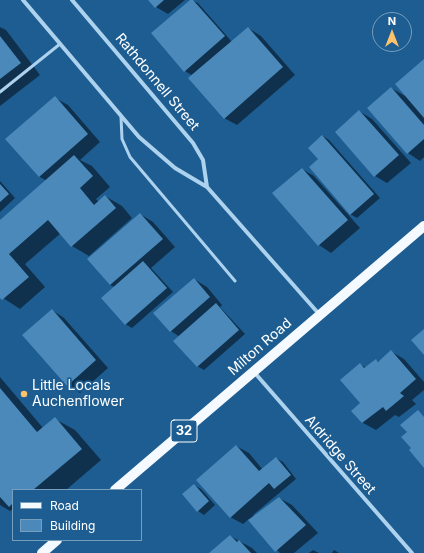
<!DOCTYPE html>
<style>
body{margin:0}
#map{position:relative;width:424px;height:553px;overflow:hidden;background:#1d5d91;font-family:Inter,sans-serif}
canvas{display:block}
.legend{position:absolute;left:12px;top:489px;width:130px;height:52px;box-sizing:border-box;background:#1d5d91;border:1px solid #779ebd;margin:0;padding:5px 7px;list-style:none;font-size:12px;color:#fff}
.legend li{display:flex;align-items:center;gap:8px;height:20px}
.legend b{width:20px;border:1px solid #779ebd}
.north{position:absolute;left:372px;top:12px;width:40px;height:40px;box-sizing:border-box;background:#1d5d91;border:1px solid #779ebd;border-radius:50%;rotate:0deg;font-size:11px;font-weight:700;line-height:16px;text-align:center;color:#fff}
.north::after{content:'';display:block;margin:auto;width:14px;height:18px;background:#fdc26c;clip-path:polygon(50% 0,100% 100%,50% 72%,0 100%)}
</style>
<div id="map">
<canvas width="424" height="553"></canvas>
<ul class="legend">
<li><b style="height:5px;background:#f4faff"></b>Road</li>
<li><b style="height:11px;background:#4a89ba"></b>Building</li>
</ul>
<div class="north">N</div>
</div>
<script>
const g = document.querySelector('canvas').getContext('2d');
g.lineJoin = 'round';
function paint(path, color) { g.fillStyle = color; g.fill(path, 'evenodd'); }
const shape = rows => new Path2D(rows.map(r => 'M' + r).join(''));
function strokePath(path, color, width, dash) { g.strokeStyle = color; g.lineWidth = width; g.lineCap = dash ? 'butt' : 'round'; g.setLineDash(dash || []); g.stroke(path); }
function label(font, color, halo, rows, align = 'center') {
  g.font = font + ' Inter,sans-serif'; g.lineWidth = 3.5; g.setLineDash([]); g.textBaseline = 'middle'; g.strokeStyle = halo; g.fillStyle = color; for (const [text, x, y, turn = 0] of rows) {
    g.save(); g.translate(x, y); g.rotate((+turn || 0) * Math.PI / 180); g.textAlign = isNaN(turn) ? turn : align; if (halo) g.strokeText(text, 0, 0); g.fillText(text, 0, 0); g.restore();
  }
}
paint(shape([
 [149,0,185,0,168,14,156,7],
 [191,0,198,3,232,42,248,28,261,36,295,75,237,125,224,118,193,76,185,71],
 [0,27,6,30,40,75,0,106],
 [424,61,424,157,420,161,408,153,391,88,407,97],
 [55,98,68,105,100,142,80,160,92,166,110,187,96,199,99,202,105,196,122,206,132,218,89,256,72,246,61,233,25,264,45,287,20,309,0,296,0,222,47,181,40,177,7,139],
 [359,111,372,119,411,163,387,183,375,176],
 [323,136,329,140,380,198,357,218,350,214,319,159],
 [302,169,314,176,360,228,331,253,319,245],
 [0,181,15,198,0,212],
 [140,214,153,222,175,247,151,268,173,292,132,328,125,324,115,287,110,285],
 [194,279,207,287,222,305,220,307,245,334,204,370,197,366,180,337,171,331],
 [52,310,64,318,108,368,80,393,67,385],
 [392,352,404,359,424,382,424,390,412,400,416,404,399,417,395,415,376,430,363,423,353,411,361,403,360,364,366,368,376,360,380,362],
 [0,377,43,428,55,419,75,430,101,460,66,490,13,490,13,509,10,511,0,505],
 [236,446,249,453,263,470,276,458,283,462,296,479,253,515,254,516,279,498,292,505,318,533,294,553,280,553,249,519,243,524,230,517],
 [194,485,201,489,215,505,204,515,198,511],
 [230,536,252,548,257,553,211,553],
 [313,550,319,553,309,553],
 [334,550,339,553,332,553]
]), '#0007');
paint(shape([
 [148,0,164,0,155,8],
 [190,0,193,0,225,36,184,72,151,33],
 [248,27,283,67,224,119,188,78],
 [0,36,21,63,0,79],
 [424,59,424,118,395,84],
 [391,87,424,125,424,139,407,154,367,108],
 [55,96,88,134,39,177,5,139],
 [359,110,399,155,374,177,335,132],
 [322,135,374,194,350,215,309,167,318,159,308,148],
 [74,155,93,176,80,188,94,205,105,195,116,208,71,247,48,220,9,254,29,277,2,300,0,298,0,220],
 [302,168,348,220,318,246,272,193],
 [0,184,9,194,0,202],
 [140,213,163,239,110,285,87,259],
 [143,261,167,288,125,325,101,298],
 [194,278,210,297,170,332,153,313],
 [216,303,239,330,197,367,173,341],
 [52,309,96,360,67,386,22,335],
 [424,329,424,355,411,340],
 [391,350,416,379,400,393,404,396,386,411,383,407,362,423,351,411,360,403,340,380,360,363,364,368,376,359,378,362],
 [0,388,37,432,55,417,82,449,33,490,13,490,13,503,9,507,0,497],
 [418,410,424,417,424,468,409,450,411,448,401,437,407,432,400,425],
 [236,445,259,471,276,457,291,475,274,489,269,483,230,518,196,480],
 [194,484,209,501,197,512,182,494],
 [279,497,306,525,275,552,248,520],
 [230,535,237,542,239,540,251,553,209,553]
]), '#4a89ba');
strokePath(shape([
 [0,92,60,44],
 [121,117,122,139,130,157,235,281]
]), '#add2ee', 3);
strokePath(shape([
 [23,0,139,137,175,168,207,187,319,314],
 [72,0,193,143,203,160,207,187],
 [254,372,412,553]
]), '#add2ee', 4);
strokePath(shape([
 [115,490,424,226],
 [42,553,57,540]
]), '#f4faff', 10);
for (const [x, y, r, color] of [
 [24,394,4,"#fdc26c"]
]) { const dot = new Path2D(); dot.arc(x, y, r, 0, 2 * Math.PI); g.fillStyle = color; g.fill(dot); strokePath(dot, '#1d5d91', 1.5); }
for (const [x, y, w] of [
 [184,431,26]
]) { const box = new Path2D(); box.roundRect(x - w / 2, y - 11, w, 22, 3); g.fillStyle = '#1d5d91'; g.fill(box); strokePath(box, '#fff', 1); }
label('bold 13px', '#fff', null, [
 ["32",184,431]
]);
label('14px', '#fff', '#1d5d91', [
 ["Rathdonnell Street",157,82,50],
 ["Milton Road",260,347,-41],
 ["Aldridge Street",340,455,49]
]);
label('14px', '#fff', '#1d5d91', [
 ["Little Locals",32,386],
 ["Auchenflower",32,402]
], 'left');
</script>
